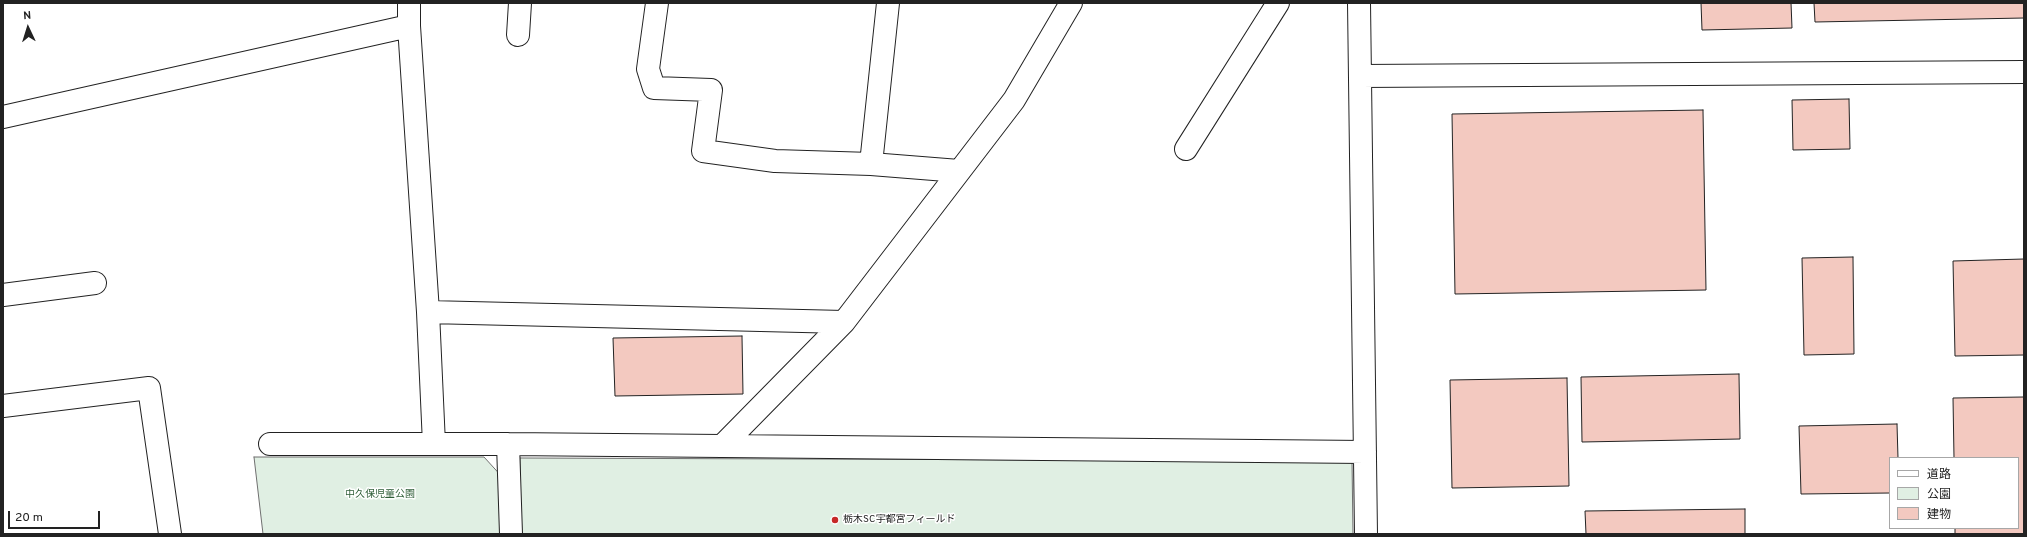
<!DOCTYPE html>
<meta charset="utf-8">
<style>
body{margin:0}
#map{position:relative;width:2027px;height:537px;overflow:hidden;background:#fff;font-family:Overpass,"Noto Sans JP",sans-serif}
canvas{display:block}
.frame{position:absolute;inset:0;border:4px solid #222;pointer-events:none}
.legend{position:absolute;left:1889px;top:457px;width:130px;height:72px;box-sizing:border-box;background:#fff;border:1px solid #a7a7a7;margin:0;padding:5px 7px;list-style:none;font-size:12px;color:#222}
.legend li{display:flex;align-items:center;gap:8px;height:20px}
.legend b{width:20px;border:1px solid #a7a7a7}
.north{position:absolute;left:8px;top:8px;width:40px;height:40px;-webkit-text-stroke:3px #fff;paint-order:stroke;rotate:356deg;font-size:11px;font-weight:700;line-height:16px;text-align:center;color:#222}
.north::after{content:'';display:block;margin:auto;width:14px;height:18px;background:#222;clip-path:polygon(50% 0,100% 100%,50% 72%,0 100%)}
.scale{position:absolute;left:8px;top:511px;width:92px;height:18px;box-sizing:border-box;border:2px solid #222;border-top:0;padding-left:5px;font-size:12px;line-height:14px;white-space:nowrap;color:#222;-webkit-text-stroke:3px #fff;paint-order:stroke}
</style>
<div id="map">
<canvas width="2027" height="537"></canvas>
<div class="frame"></div>
<ul class="legend">
<li><b style="height:5px;background:#fff"></b>道路</li>
<li><b style="height:11px;background:#e0efe3"></b>公園</li>
<li><b style="height:11px;background:#f3c9c0"></b>建物</li>
</ul>
<div class="north">N</div>
<div class="scale">20 m</div>
</div>
<script>
const g = document.querySelector('canvas').getContext('2d');
g.lineJoin = 'round';
function paint(path, color) { g.fillStyle = color; g.fill(path, 'evenodd'); }
const shape = rows => new Path2D(rows.map(r => 'M' + r).join(''));
function strokePath(path, color, width, dash) { g.strokeStyle = color; g.lineWidth = width; g.lineCap = dash ? 'butt' : 'round'; g.setLineDash(dash || []); g.stroke(path); }
function label(font, color, halo, rows, align = 'center') {
  g.font = font + ' Overpass,"Noto Sans JP",sans-serif'; g.lineWidth = 3; g.setLineDash([]); g.textBaseline = 'middle'; g.strokeStyle = halo; g.fillStyle = color; for (const [text, x, y, turn = 0] of rows) {
    g.save(); g.translate(x, y); g.rotate((+turn || 0) * Math.PI / 180); g.textAlign = isNaN(turn) ? turn : align; if (halo) g.strokeText(text, 0, 0); g.fillText(text, 0, 0); g.restore();
  }
}
const green = shape([
 [254,457,484,457,505,480,506,534,263,534,254,457],
 [520,458,1352,461,1353,534,520,534,520,458]
]);
paint(green, '#e0efe3');
strokePath(green, '#6f6f6f', 1);
const building = shape([
 [1701,3,1791,3,1792,28,1702,30,1701,3],
 [1814,3,2024,3,2024,18,1815,22,1814,3],
 [1849,99,1850,149,1793,150,1792,100,1849,99],
 [1703,110,1706,290,1455,294,1452,114,1703,110],
 [1853,257,1854,354,1804,355,1802,258,1853,257],
 [2024,259,2024,355,1955,356,1953,261,2024,259],
 [742,336,743,394,615,396,613,338,742,336],
 [1739,374,1740,439,1582,442,1581,377,1739,374],
 [1567,378,1569,486,1452,488,1450,380,1567,378],
 [2024,397,2024,534,1955,534,1955,528,2018,528,2018,458,1954,458,1953,398,2024,397],
 [1897,424,1898,458,1890,458,1890,493,1801,494,1799,426,1897,424],
 [1745,509,1745,534,1586,534,1585,511,1745,509]
]);
paint(building, '#f3c9c0');
strokePath(building, '#222', 1);
const minor = shape([
 [409,3,409,26,428,312,434,444],
 [657,3,648,69,654,88,711,90,703,151,775,161,871,164,888,3],
 [1359,3,1366,534],
 [518,35,520,3],
 [1360,76,2024,72],
 [3,117,409,26],
 [1186,149,1278,3],
 [871,164,959,171],
 [3,295,95,283],
 [428,312,844,322,1014,100,1071,3],
 [3,406,149,388,170,534],
 [270,444,508,444,1365,452],
 [508,444,511,534],
 [722,446,844,322]
]);
strokePath(minor, '#222', 24);
strokePath(minor, '#fff', 22);
for (const [x, y, r, color] of [
 [835,520,4,"#c62828"]
]) { const dot = new Path2D(); dot.arc(x, y, r, 0, 2 * Math.PI); g.fillStyle = color; g.fill(dot); strokePath(dot, '#fff', 1.5); }
label('10px', '#2f5e38', '#fff', [
 ["中久保児童公園",380,495]
]);
label('10px', '#222', '#fff', [
 ["栃木SC宇都宮フィールド",843,520]
], 'left');
</script>
